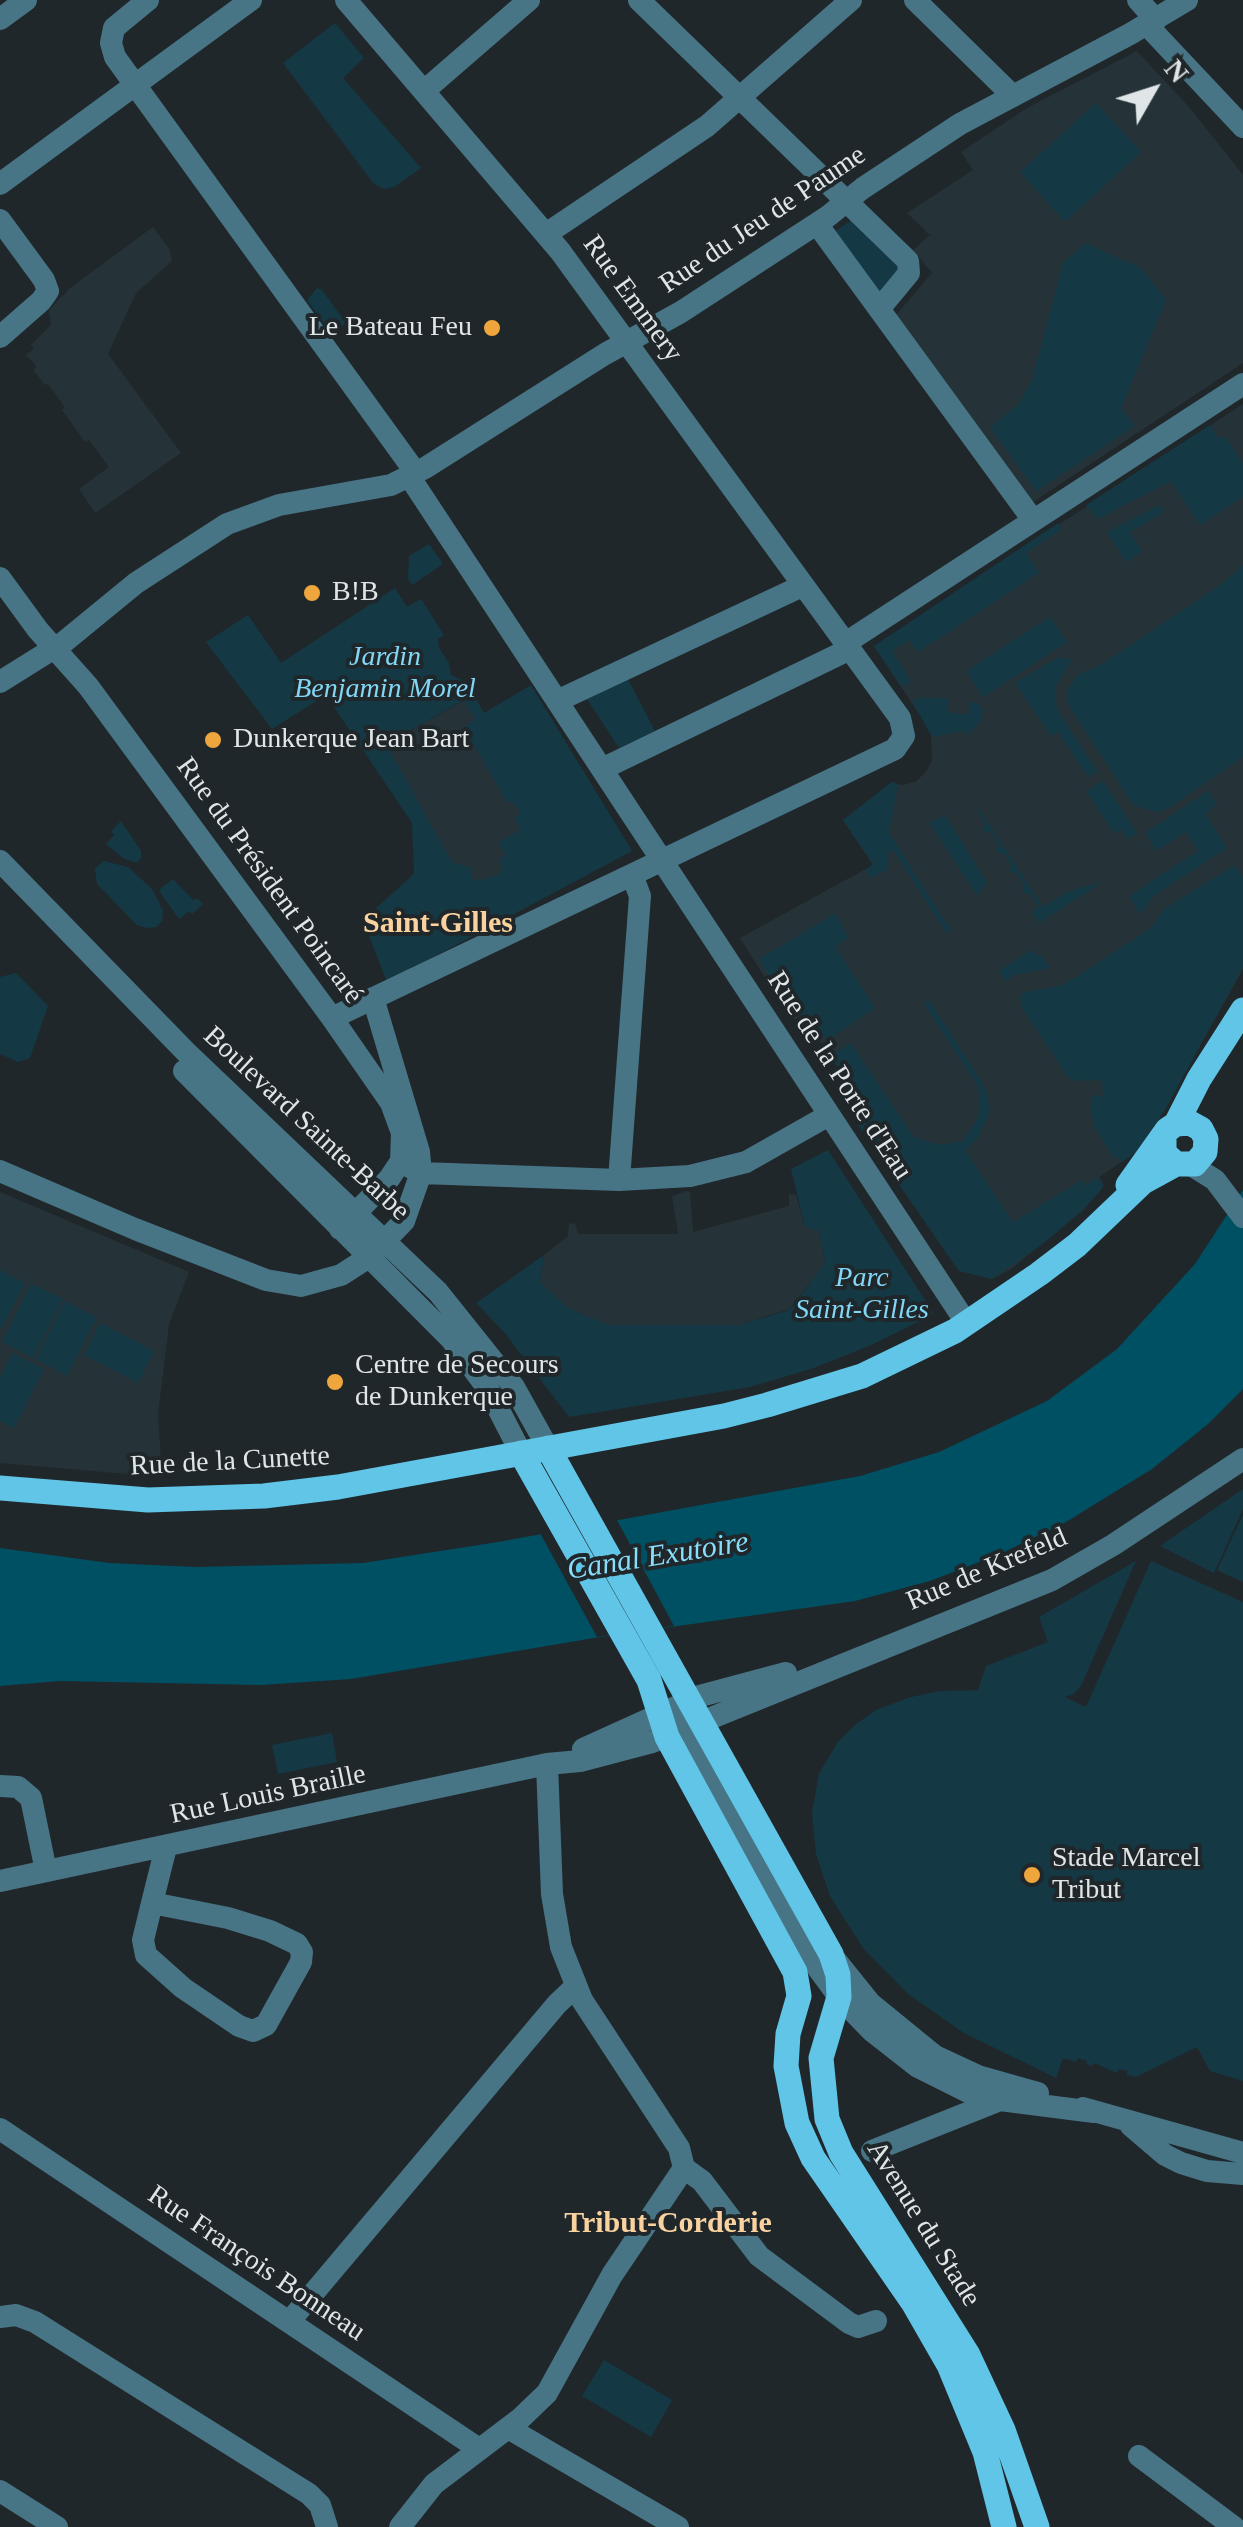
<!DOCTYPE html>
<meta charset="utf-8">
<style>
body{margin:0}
#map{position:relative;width:1243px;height:2527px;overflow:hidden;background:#20272a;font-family:"Times New Roman",serif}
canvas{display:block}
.north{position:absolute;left:1103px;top:40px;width:100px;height:100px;-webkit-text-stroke:8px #20272a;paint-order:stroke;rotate:51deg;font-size:28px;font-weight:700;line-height:40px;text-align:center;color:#e0e5e7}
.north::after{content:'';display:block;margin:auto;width:35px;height:45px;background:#e0e5e7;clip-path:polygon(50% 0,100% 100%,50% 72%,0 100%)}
</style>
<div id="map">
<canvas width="1243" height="2527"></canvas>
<div class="north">N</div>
</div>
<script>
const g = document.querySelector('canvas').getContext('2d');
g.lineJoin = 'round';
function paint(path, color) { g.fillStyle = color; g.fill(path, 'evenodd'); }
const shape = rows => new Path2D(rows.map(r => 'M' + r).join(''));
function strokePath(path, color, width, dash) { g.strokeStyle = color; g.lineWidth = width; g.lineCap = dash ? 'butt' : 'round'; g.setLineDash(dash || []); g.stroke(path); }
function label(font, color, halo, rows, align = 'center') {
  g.font = font + ' "Times New Roman",serif'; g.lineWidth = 8; g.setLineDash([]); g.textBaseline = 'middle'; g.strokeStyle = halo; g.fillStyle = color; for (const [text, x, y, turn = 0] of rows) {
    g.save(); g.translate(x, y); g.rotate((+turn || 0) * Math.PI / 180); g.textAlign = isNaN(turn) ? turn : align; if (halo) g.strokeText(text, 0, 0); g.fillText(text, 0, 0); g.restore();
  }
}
paint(shape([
 [1137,51,1189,107,1243,175,1243,363,1033,502,896,315,932,273,913,250,930,235,907,213,973,170,961,152,1027,108],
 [153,227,170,250,172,261,136,293,108,354,181,453,95,513,79,489,109,467,89,440,85,442,62,410,65,407,48,384,45,385,34,371,36,366,26,355,34,349,31,345,51,325,49,310,70,288],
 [1243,404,1243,969,1164,1110,1135,1153,1099,1177,1104,1186,1083,1210,1011,1269,992,1279,959,1271,851,1115,847,1105,845,1077,823,1045,786,1011,740,938,873,865,843,820,892,782,901,785,915,782,925,773,932,761,931,732,874,646],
 [465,700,476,720,465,727,507,803,510,801,519,809,522,829,503,869,498,875,479,881,471,879,470,868,452,862,386,744],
 [687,1191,690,1192,693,1232,789,1206,789,1194,796,1195,805,1227,819,1231,825,1263,790,1309,739,1325,608,1325,568,1308,540,1282,544,1255,568,1236,569,1224,575,1223,578,1234,678,1234,672,1196],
 [0,1192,189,1272,169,1324,158,1414,162,1477,0,1463]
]), '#253338');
paint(shape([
 [335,23,364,58,343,78,421,168,394,187,384,189,374,184,283,63],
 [1096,103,1141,152,1065,222,1020,172],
 [853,219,902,270,878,297,831,234],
 [1085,243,1141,268,1166,300,1121,408,1135,426,1036,491,990,427,1019,404,1032,380,1063,263],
 [317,288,322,290,346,323,332,334,307,300],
 [1210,425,1219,439,1225,436,1243,463,1243,497,1200,525,1171,481,1098,519,1086,505],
 [1158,506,1163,508,1162,513,1130,532,1142,551,1126,562,1107,532],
 [1058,523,1062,529,1026,553,1039,573,918,652,909,640,892,651,911,681,902,687,874,646],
 [429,544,443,564,412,585,408,579,409,556],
 [1243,565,1243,757,1169,808,1158,812,1134,806,1069,706,1067,691,1077,675,1104,663,1222,584],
 [395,588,407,607,421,599,444,635,438,639,439,648,449,663,451,675,467,682,484,713,531,685,632,851,387,982,367,931,375,909,414,874,412,823,326,695,272,729,206,642,248,615,281,663],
 [464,700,475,719,464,727,507,803,511,802,519,809,519,814,515,817,521,829,499,842,506,855,499,860,503,869,497,875,479,881,471,878,471,868,452,862,386,744],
 [1050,617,1067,642,983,697,966,671],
 [1057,658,1072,659,1055,688,1055,699,1058,711,1097,771,1088,777,1058,732,1051,736,1015,683],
 [628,679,655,731,619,748,587,699],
 [919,698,948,698,947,712,968,715,970,702,979,704,983,709,981,721,967,736,966,730,932,737,912,701],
 [1103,781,1137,833,1128,840,1121,829,1114,833,1086,791],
 [892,782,898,784,889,833,950,929,947,934,894,851,887,853,888,869,871,878,865,870,873,864,843,820],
 [1208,791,1217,804,1205,813,1227,848,1154,896,1140,914,1129,896,1198,851,1186,832,1156,851,1145,833],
 [979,809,1043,907,1067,892,1104,881,1039,923,1032,912,1039,907,1029,892,1025,894,1022,889,1025,886,1016,872,1012,874,1009,869,1012,865,1003,852,999,854,996,849,1000,846,990,831,986,833,982,828,986,825,977,810],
 [945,815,987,882,977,895,929,822],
 [121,821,141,851,141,858,137,863,123,858,106,844,114,835,111,831],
 [104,861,128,867,152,889,163,910,162,921,157,927,147,928,137,925,97,884,95,868],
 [1235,865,1243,878,1243,967,1165,1110,1135,1153,1122,1162,1118,1157,1115,1159,1095,1128,1090,1105,1093,1095,1103,1096,1102,1080,1079,1081,1068,1077,1021,1007,1020,996,1024,992,1060,986,1078,976,1151,928,1164,909],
 [173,879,193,900,197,898,203,904,192,914,189,911,179,919,160,892,160,889],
 [836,913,848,938,835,946,875,1008,828,1040,789,1007,759,959],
 [1031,950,1036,956,1040,953,1050,968,1014,975,1006,981,999,971],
 [16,973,48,1006,30,1058,18,1062,0,1054,0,977],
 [929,1000,983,1084,988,1097,989,1114,977,1139,965,1150,1013,1222,1082,1180,1086,1185,1098,1177,1104,1186,1083,1210,1041,1245,992,1279,959,1271,851,1115,847,1105,845,1077,830,1057,851,1043,914,1137,939,1145,963,1141,978,1118,980,1097,977,1085,924,1004],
 [828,1150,934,1314,869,1346,811,1369,750,1387,569,1417,504,1332,476,1303,544,1255,540,1282,568,1308,608,1325,739,1325,790,1310,825,1263,819,1231,805,1227,791,1169],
 [0,1270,25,1283,2,1328,0,1327],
 [31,1284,63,1299,33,1358,2,1342],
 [65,1301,97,1317,67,1376,36,1359],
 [100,1323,154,1351,138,1383,84,1355],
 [12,1353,44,1369,14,1428,0,1421,0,1378],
 [1243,1489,1243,1509,1214,1573,1160,1546],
 [1243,1515,1243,1582,1217,1570],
 [1136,1561,1081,1686,1074,1694,1065,1697,1086,1707,1151,1561,1243,1602,1243,2081,1210,2071,1197,2047,1136,2077,1127,2075,1127,2071,1119,2069,1117,2073,1094,2063,1092,2066,1086,2064,1087,2061,1078,2058,1076,2062,1063,2058,1056,2078,964,2033,908,1994,863,1948,830,1896,816,1854,812,1813,819,1773,838,1742,856,1724,876,1710,911,1697,940,1691,978,1690,986,1666,1048,1642,1039,1617],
 [332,1733,337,1762,278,1774,272,1745],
 [604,2360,672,2400,651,2437,582,2396]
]), '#143945');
paint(shape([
 [1243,1190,1243,1389,1208,1424,1152,1469,1066,1522,1000,1554,930,1581,855,1601,600,1637,351,1679,261,1685,60,1681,0,1686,0,1548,109,1563,196,1567,363,1563,498,1542,860,1476,939,1452,1047,1401,1117,1349,1195,1264]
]), '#005064');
paint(shape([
 [617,1520,674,1626,597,1637,540,1533]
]), '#20272a');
strokePath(shape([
 [148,0,114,28,111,43,115,57,416,473],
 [639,0,908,261,909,273,880,308],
 [915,0,1013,96],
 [1138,0,1156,20],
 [0,19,26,0],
 [1147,25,1243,127],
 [424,91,529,0],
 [0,184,251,0],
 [0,220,44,280,48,291,41,301,0,337],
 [817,224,1033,520],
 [546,234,707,126,851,0],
 [409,476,967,1324],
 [0,578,38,630,88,686,332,1018,391,1103,402,1133,401,1161,389,1179,340,1229],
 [844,644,1243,384],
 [0,682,64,642,136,583,227,524,279,505,391,485,425,468,605,354,681,312,827,217,863,188,960,124,1130,34,1187,0],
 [557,701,802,586],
 [602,769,848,650],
 [0,861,186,1052,438,1292,514,1387,548,1448],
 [332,1018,895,749,904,736,900,718,560,251,346,0],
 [184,1071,451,1339,488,1389,521,1453],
 [1191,1165,1215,1180,1243,1217],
 [410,1167,421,1173,619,1180,690,1176,746,1162,829,1115],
 [0,1171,135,1229,266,1280,301,1286,341,1275,369,1257,404,1221,421,1173,419,1152,373,998],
 [619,1180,640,896,632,875],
 [677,1720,809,1956,839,1997,872,2031,918,2067,966,2091,1000,2100,1094,2112],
 [583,1749,700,1696,786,1673],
 [547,1764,552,1894,561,1947,582,2000,679,2148,684,2168,702,2181,759,2256,849,2323,858,2327,876,2321],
 [0,1786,18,1787,31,1798,46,1871],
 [0,1881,547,1764,580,1761,652,1742,1052,1580,1113,1545,1243,1459],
 [152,1903,228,1918,270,1931,297,1944,302,1952,301,1962,266,2025,253,2031,239,2026,183,1988,146,1955,143,1940,152,1903,166,1847],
 [833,1957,870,2003,935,2056,978,2076,1038,2093],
 [1083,2108,1243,2153],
 [1131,2126,1165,2155,1181,2163,1207,2171,1243,2174],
 [0,2129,479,2449],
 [872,2151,1000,2100],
 [0,2317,16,2315,35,2322,309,2494,320,2505,327,2527],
 [289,2322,557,2004,575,1987],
 [508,2428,678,2527],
 [1139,2456,1234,2527],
 [0,2491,57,2527],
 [400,2527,434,2484,521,2418,547,2393,612,2275,684,2168]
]), '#487586', 22);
strokePath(shape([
 [1176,1124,1199,1079,1243,1010],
 [1128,1185,1167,1130,1176,1124,1190,1123,1201,1129,1206,1139,1205,1152,1195,1164,1176,1164,1164,1153,1164,1135],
 [548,1448,831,1954,838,1975,839,1997,821,2058,827,2119,841,2153,968,2355,1003,2430,1037,2527],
 [521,1453,649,1680,667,1737,795,1972,799,1996,788,2034,786,2066,797,2123,813,2158,914,2304,949,2365,985,2452,1004,2527],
 [0,1488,148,1500,264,1496,338,1487,724,1416,767,1405,862,1376,955,1331,1039,1274,1077,1245,1143,1182,1176,1164]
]), '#60c5e7', 25);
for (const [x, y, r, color] of [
 [492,328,10,"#efa73d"],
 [312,593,10,"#efa73d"],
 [213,740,10,"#efa73d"],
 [335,1382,10,"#efa73d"],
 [1032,1875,10,"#efa73d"]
]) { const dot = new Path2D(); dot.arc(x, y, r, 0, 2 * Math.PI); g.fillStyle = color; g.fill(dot); strokePath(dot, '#20272a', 4); }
label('28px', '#e0e5e7', '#20272a', [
 ["Rue du Jeu de Paume",763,220,-34],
 ["Rue Emmery",632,299,54],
 ["Rue du Président Poincaré",269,881,54],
 ["Rue de la Porte d'Eau",839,1076,57],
 ["Boulevard Sainte-Barbe",306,1124,43],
 ["Rue de la Cunette",230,1462,-3],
 ["Rue de Krefeld",987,1570,-23],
 ["Rue Louis Braille",268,1795,-12],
 ["Avenue du Stade",923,2224,58],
 ["Rue François Bonneau",256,2264,34]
]);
label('28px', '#e0e5e7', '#20272a', [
 ["Le Bateau Feu",472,328,"right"],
 ["B!B",332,593],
 ["Dunkerque Jean Bart",233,740],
 ["Centre de Secours",355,1366],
 ["de Dunkerque",355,1398],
 ["Stade Marcel",1052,1859],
 ["Tribut",1052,1891]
], 'left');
label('italic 28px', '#82d7f5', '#20272a', [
 ["Jardin",385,658],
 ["Benjamin Morel",385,690],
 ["Parc",862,1279],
 ["Saint-Gilles",862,1311]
]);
label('bold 30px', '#fad29f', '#20272a', [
 ["Saint-Gilles",438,924],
 ["Tribut-Corderie",668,2224]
]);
label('italic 30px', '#88ddfb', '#20272a', [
 ["Canal Exutoire",658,1557,-9]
]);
</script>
